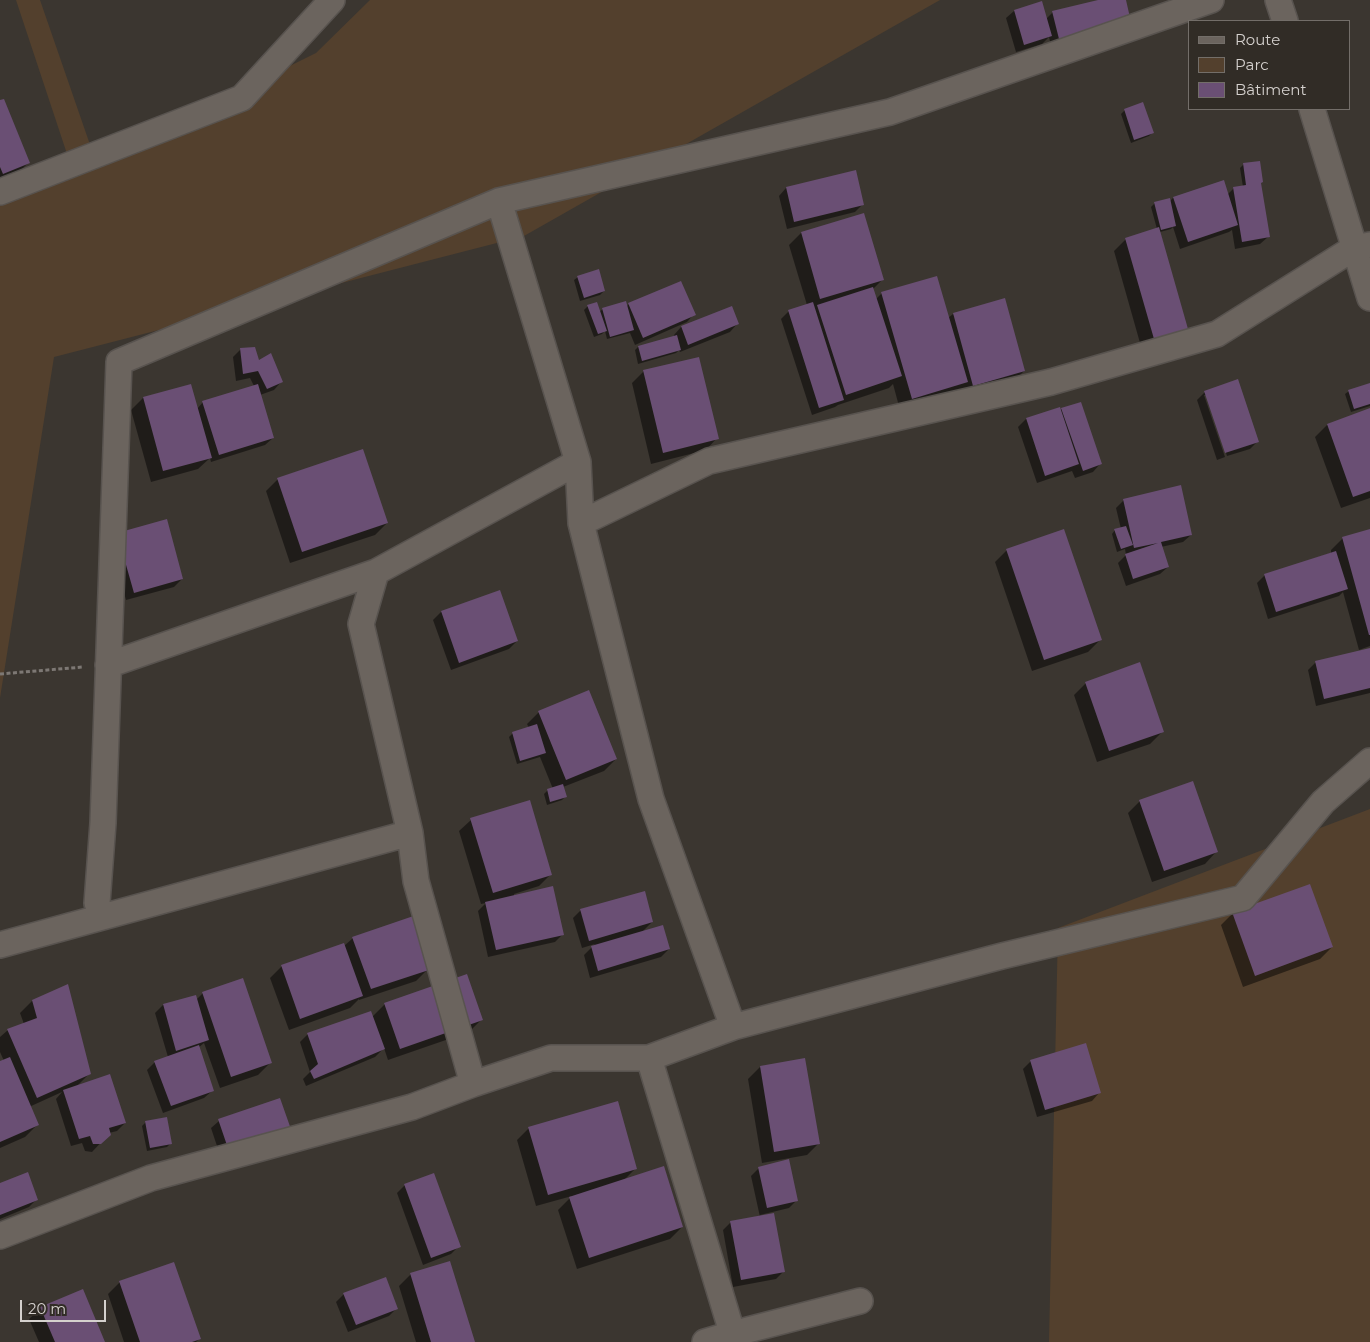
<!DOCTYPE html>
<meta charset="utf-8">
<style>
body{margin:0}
#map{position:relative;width:1370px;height:1342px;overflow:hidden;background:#3b3630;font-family:Montserrat,sans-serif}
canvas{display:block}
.legend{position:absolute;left:1188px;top:20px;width:162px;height:90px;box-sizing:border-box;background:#312c26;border:1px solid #736e69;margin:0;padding:6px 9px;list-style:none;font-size:15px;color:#d5d1ce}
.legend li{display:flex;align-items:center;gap:10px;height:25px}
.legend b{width:25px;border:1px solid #736e69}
.scale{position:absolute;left:20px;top:1300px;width:86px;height:22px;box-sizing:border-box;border:2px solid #d5d1ce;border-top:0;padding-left:6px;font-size:15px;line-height:18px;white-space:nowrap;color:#d5d1ce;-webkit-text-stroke:4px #312c26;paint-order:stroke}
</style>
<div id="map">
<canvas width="1370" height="1342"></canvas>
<ul class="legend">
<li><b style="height:6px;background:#6b645e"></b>Route</li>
<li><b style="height:14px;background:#53402d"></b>Parc</li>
<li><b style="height:14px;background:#6a4f74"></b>Bâtiment</li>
</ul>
<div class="scale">20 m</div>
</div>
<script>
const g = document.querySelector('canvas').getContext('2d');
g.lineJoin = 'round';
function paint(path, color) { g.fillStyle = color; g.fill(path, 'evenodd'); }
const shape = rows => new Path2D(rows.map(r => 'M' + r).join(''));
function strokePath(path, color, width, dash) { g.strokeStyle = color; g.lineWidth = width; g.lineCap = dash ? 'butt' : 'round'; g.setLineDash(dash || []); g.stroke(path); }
paint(shape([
 [16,0,40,0,96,162,316,53,370,0,940,0,524,236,54,357,0,698,0,206,70,163],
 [1370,809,1370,1342,1049,1342,1058,928]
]), '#53402d');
paint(shape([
 [1103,0,1125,0,1130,21,1051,46,1049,37,1042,44,1016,52,1006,18,1014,11,1046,19,1053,12],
 [0,102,29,162,21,170,0,179],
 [1125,110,1152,133,1149,136,1131,143,1121,114],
 [1244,164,1260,184,1268,237,1260,244,1235,249,1232,230,1229,232,1180,249,1173,227,1171,229,1160,232,1186,329,1174,340,1142,350,1114,251,1126,239,1157,229,1151,207,1155,203,1169,202,1173,198,1227,195,1234,188,1243,187,1240,168],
 [786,188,863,204,855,212,787,229,779,196],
 [863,214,883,279,873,289,876,299,882,293,948,318,953,314,1024,371,1012,383,961,397,959,390,955,394,900,410,893,384,889,388,838,405,835,407,812,415,781,319,789,311,807,305,789,245,801,233],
 [578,277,604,291,600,295,580,301,574,280],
 [629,304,694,314,687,322,635,345,630,333,607,339,605,331,602,334,594,337,584,310,588,306,599,312,603,309,626,307],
 [731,308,737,324,730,332,680,352,679,350,676,353,638,364,635,350,638,347,674,337,674,335,681,327],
 [241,349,259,361,281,382,274,390,260,395,273,438,265,445,211,462,210,458,198,469,151,482,131,410,143,398,190,385,197,409,203,402,254,386,250,378,236,381,233,357],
 [644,371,717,438,706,450,651,464,632,383],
 [1370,384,1370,406,1351,412,1345,394,1349,391],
 [1205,392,1258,441,1250,449,1227,456,1207,395,1204,395,1225,457,1217,460,1197,400],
 [1080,403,1100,464,1093,472,1075,478,1072,471,1037,483,1018,427,1026,419,1059,408,1059,410],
 [1370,409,1370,498,1341,508,1315,437,1327,425],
 [278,479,387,523,375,535,290,563,266,491],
 [1124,500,1191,535,1183,542,1161,547,1168,567,1160,574,1126,586,1118,563,1126,555,1125,549,1117,552,1112,534,1115,530,1121,529,1116,508],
 [1370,530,1370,646,1359,650,1343,592,1339,596,1268,619,1257,583,1265,575,1331,553,1331,550,1343,538],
 [110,542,182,579,174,587,126,600],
 [1007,550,1100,640,1088,652,1032,671,995,562],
 [499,591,517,641,509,649,451,670,433,620,441,612],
 [1370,651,1370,693,1316,706,1308,670,1315,663],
 [1086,683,1162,732,1150,744,1097,762,1074,695],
 [539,712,616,759,604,771,563,787,566,796,562,800,547,805,544,794,548,790,553,789,540,757,517,764,509,737,512,734,529,728,527,724],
 [1140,801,1216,852,1205,864,1152,882,1128,813],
 [471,820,551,874,539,886,514,894,514,896,563,934,555,942,488,957,478,911,486,903,481,904,459,831],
 [581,910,652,922,642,932,669,949,661,957,590,978,584,955,595,944,582,948,573,918],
 [1233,913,1332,947,1320,959,1243,987,1221,925],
 [353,938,428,969,416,981,359,1000,359,999,350,1008,289,1030,270,978,282,966,344,946],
 [67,986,90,1073,76,1087,125,1123,117,1131,109,1133,109,1134,92,1152,85,1151,82,1143,71,1146,56,1099,62,1092,29,1107,37,1125,25,1137,0,1148,0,1062,4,1061,0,1052,0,1037,8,1030,24,1024,20,1013,32,1001],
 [203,993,270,1063,258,1075,220,1088,204,1043,198,1048,212,1091,204,1098,163,1113,147,1070,155,1062,168,1057,155,1013,163,1005,195,997,196,1000],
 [385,1004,481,1020,469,1032,388,1060,384,1048,375,1057,306,1086,303,1079,310,1072,300,1042,308,1034,372,1017],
 [1031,1061,1099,1093,1092,1101,1037,1117,1023,1069],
 [760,1067,819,1143,807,1155,762,1163,748,1079],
 [279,1100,223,1164,211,1128,219,1121],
 [146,1122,171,1143,167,1147,147,1151,142,1126],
 [529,1128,636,1168,624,1180,682,1227,670,1239,577,1269,558,1210,572,1196,536,1206,517,1140],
 [759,1168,797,1200,789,1208,760,1215,784,1271,776,1279,733,1287,723,1230,730,1223,760,1217,751,1176],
 [0,1185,37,1199,29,1207,0,1219],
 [405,1185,459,1246,451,1254,423,1265,397,1193],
 [411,1274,474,1342,416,1342,399,1286],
 [120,1282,199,1339,196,1342,124,1342,108,1294],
 [344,1294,397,1308,389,1316,348,1332,336,1302],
 [41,1308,104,1342,39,1342,29,1319]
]), '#0007');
paint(shape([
 [1098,0,1126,0,1131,22,1059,39,1052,11],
 [1042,1,1052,36,1024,45,1014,10],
 [4,99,30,163,3,174,0,167,0,100],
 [1143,102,1154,133,1134,140,1124,109],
 [1260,161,1263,182,1261,183,1270,237,1242,242,1233,187,1246,185,1243,163],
 [856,170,864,205,794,222,786,187],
 [1224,180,1238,225,1188,242,1173,197],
 [1170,198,1176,226,1161,230,1154,202],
 [864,213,884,280,820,299,801,232],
 [1159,227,1188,329,1154,339,1125,238],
 [599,269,605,291,584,298,577,276],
 [937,276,968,382,912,399,881,292],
 [681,281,696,315,643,338,628,303],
 [873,287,902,376,846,395,817,305],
 [1005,298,1025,371,973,386,953,313],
 [626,301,634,330,610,337,602,308],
 [597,302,607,331,598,334,587,305],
 [813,302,844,400,819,408,788,310],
 [732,306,739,324,688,345,681,326],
 [677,335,681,350,642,361,638,346],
 [255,347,259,360,271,353,283,382,267,389,258,371,243,374,240,348],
 [699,357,719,439,663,453,643,370],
 [1238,379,1259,442,1225,453,1204,391],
 [1370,383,1370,404,1354,409,1348,390],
 [191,384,212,458,163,471,143,397],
 [258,384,274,438,219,455,202,401],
 [1081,402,1102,464,1083,471,1061,408],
 [1060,407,1079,464,1045,476,1026,418],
 [1370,408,1370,491,1353,497,1327,424],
 [363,449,388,523,302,552,277,478],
 [1181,485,1192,535,1161,542,1169,567,1133,579,1125,554,1158,543,1134,548,1123,499],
 [167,519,183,579,134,593,117,533],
 [1126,526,1133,545,1121,549,1114,529],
 [1064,529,1102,640,1044,660,1006,549],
 [1370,529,1370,635,1369,635,1342,537],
 [1336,551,1348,589,1276,612,1264,574],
 [500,590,518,641,459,663,441,611],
 [1370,648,1370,688,1324,699,1315,661],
 [1140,662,1164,732,1109,751,1085,682],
 [589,690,617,759,566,780,538,711],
 [537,724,546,753,520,761,512,732],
 [1193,781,1218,852,1164,871,1139,800],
 [563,784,567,797,550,802,547,789],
 [530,800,552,875,493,893,470,818],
 [1310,884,1333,947,1255,976,1232,912],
 [553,886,564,935,496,950,485,902],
 [645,891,653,922,589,941,580,909],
 [434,909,429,970,371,989,352,937],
 [663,925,670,949,598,971,591,946],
 [344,943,363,996,300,1019,281,965],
 [467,974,483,1020,400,1049,384,1003],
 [243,978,272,1063,231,1077,202,992],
 [68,984,91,1074,37,1098,7,1029,37,1018,32,1000],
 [196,995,209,1040,176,1051,163,1004],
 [371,1011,385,1049,314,1079,310,1071,318,1064,307,1033],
 [1086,1043,1101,1093,1045,1110,1030,1060],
 [199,1045,214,1091,171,1106,154,1061],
 [10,1057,39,1125,0,1142,0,1061],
 [805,1058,820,1144,774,1152,760,1066],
 [110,1074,126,1123,109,1128,111,1135,101,1144,93,1144,90,1136,79,1139,63,1090],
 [280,1098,293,1135,231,1157,218,1119],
 [618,1101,637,1169,548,1195,528,1127],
 [167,1117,172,1144,150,1148,145,1121],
 [789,1159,798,1201,767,1208,758,1167],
 [664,1166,683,1227,589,1258,569,1197],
 [28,1172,38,1200,0,1215,0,1183],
 [434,1173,461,1247,431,1258,404,1184],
 [774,1213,785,1272,741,1280,730,1221],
 [450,1261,475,1342,431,1342,410,1273],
 [174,1262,201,1339,192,1342,140,1342,119,1281],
 [386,1277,398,1309,356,1325,343,1293],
 [83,1289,105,1342,55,1342,40,1307]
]), '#6a4f74');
const street = shape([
 [1278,0,1285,21],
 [1312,109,1370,298],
 [0,192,242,98,332,0],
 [499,201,578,462,581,523,651,799,733,1027],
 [581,523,709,461,1051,382,1217,334,1354,248,1370,245],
 [108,665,376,572],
 [97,903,103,823,119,362,499,201,890,112,1211,0],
 [0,945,410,833],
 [649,1058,735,1342],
 [473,1084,416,881,410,833,361,624,376,572,578,462],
 [0,1236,151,1178,412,1107,473,1084,551,1058,649,1058,733,1027,1002,956,1243,898,1323,802,1370,761],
 [705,1342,732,1334,860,1301]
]);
strokePath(street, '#58534f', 28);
strokePath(shape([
 [0,674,83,667]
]), '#7d7874', 3, [4, 2.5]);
strokePath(street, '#6b645e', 25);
</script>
